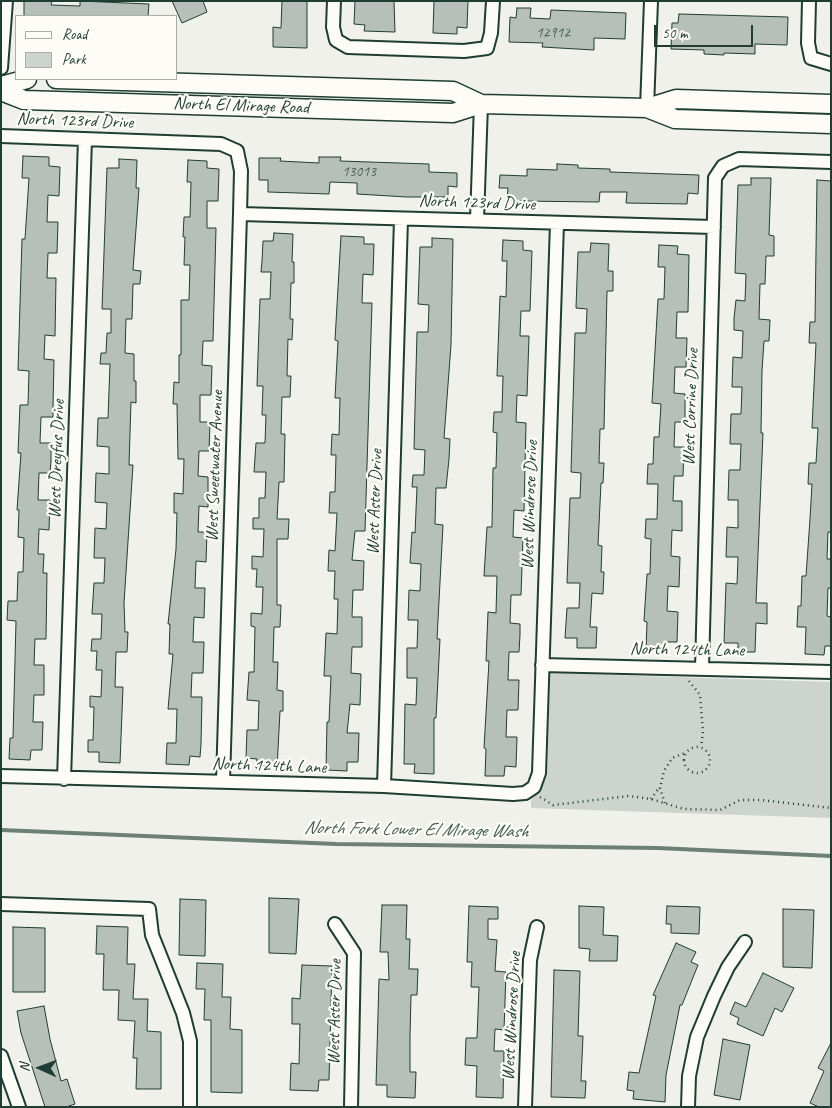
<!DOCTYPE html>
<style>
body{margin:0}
#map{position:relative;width:832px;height:1108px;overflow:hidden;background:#f0f1eb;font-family:Caveat,sans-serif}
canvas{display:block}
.frame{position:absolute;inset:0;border:2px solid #1f3d34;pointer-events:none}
.legend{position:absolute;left:15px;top:15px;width:162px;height:65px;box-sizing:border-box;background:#fdfcf7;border:1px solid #a4b0a9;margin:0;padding:6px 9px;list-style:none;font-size:15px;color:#1f3d34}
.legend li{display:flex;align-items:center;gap:10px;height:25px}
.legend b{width:25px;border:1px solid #a4b0a9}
.north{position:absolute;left:15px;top:1043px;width:50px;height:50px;-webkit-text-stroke:4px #fdfcf7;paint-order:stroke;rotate:272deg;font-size:14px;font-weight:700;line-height:20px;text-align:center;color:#1f3d34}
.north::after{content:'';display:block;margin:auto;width:18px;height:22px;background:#1f3d34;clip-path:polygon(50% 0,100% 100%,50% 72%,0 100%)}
.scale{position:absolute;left:654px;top:25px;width:99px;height:22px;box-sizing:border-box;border:2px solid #1f3d34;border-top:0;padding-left:6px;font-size:15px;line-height:18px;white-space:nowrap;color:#1f3d34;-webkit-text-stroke:4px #fdfcf7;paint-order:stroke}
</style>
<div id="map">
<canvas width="832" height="1108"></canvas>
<div class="frame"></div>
<ul class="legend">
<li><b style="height:6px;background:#fdfcf7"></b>Road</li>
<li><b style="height:14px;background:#cdd3cd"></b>Park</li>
</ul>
<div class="north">N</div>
<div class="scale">50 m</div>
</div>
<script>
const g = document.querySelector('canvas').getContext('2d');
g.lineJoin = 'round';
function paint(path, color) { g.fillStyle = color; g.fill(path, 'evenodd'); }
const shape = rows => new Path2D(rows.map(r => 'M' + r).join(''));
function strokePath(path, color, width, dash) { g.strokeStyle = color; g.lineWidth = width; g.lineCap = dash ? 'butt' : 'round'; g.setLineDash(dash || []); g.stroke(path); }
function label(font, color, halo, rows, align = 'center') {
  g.font = font + ' Caveat,sans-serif'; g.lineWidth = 4.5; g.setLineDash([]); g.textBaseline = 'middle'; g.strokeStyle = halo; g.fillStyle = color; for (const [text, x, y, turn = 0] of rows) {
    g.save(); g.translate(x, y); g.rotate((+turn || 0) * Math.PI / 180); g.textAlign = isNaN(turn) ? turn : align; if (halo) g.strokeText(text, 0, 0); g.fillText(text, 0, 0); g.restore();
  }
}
paint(shape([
 [550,673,831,682,831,818,531,808,531,800,540,790,547,776]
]), '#cdd3cd');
strokePath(shape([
 [1,830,336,844,658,848,831,856]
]), '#6c8077', 4);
const building = shape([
 [24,1,52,1,51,5,80,6,80,1,149,4,148,16,24,16,24,1],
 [172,1,203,1,207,12,182,23,172,1],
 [282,1,307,1,307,48,273,47,273,27,281,28,282,1],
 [355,1,394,1,395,32,364,31,365,25,354,24,355,1],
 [434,1,468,1,467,28,457,27,457,34,433,33,434,1],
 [517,8,531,8,530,18,550,19,551,10,626,13,625,39,594,38,594,50,542,47,543,43,509,42,510,17,516,18,517,8],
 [679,14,788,17,787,45,755,44,755,54,724,53,724,55,704,54,704,50,671,49,672,23,678,23,679,14],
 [23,156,49,157,49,166,60,167,59,196,48,195,47,222,58,222,57,253,48,253,47,278,56,278,55,336,45,335,44,359,54,360,53,406,53,417,41,417,40,443,51,443,51,461,50,473,39,473,38,500,50,500,49,530,39,529,38,554,44,554,43,573,47,573,46,639,35,639,34,665,44,665,44,695,34,695,33,722,43,722,42,750,31,750,30,760,9,759,10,738,13,738,16,621,7,620,8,601,17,601,18,572,23,572,24,538,18,537,19,510,17,510,21,453,18,453,20,405,28,405,29,371,18,370,22,239,25,239,29,178,22,178,23,156],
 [319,157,341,157,340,161,429,164,429,172,457,173,457,187,448,186,448,197,407,197,357,194,357,183,330,182,329,194,268,192,268,180,259,180,259,158,281,158,280,161,319,163,319,157],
 [119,159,137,160,136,188,139,188,133,270,141,271,140,284,133,284,132,319,126,319,125,353,134,354,134,381,136,381,136,403,131,402,129,465,133,465,124,603,125,632,128,632,127,652,116,652,115,687,123,687,120,763,99,762,99,752,88,752,88,740,93,740,94,707,90,707,90,696,101,697,102,670,96,670,97,651,91,651,92,639,101,639,102,614,92,614,94,583,104,583,105,558,94,558,95,528,106,529,107,503,95,502,96,473,109,474,109,447,97,446,98,418,108,418,110,364,100,364,101,353,106,353,107,333,111,333,111,309,102,309,107,168,119,168,119,159],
 [188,160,207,161,207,168,219,169,218,201,207,201,207,228,216,228,213,341,203,341,202,365,212,366,211,395,200,395,200,422,210,422,209,451,199,451,198,476,208,477,208,507,199,506,198,532,207,532,206,562,196,561,195,588,205,588,204,618,194,617,193,642,204,642,203,673,192,673,191,697,202,697,201,744,200,757,190,756,189,765,166,764,167,743,176,743,177,709,168,709,173,654,169,654,170,624,168,624,176,549,177,513,174,513,174,493,183,494,184,459,178,459,177,404,173,404,174,382,179,383,179,355,181,355,181,300,189,300,190,265,184,265,185,237,183,237,184,217,190,217,191,182,187,182,188,160],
 [557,164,578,165,578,168,610,169,610,172,699,175,698,194,688,193,687,204,626,203,627,192,600,192,599,202,520,201,507,200,508,188,499,188,500,175,527,176,527,169,557,170,557,164],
 [751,178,771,178,769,235,774,236,774,256,766,256,765,284,760,284,759,319,770,320,769,341,764,341,762,371,761,433,763,433,756,603,767,603,767,624,756,623,755,652,738,652,738,643,724,643,726,583,737,584,738,557,726,557,727,527,738,528,738,500,728,500,729,470,740,470,741,444,730,444,731,414,741,414,742,387,732,387,733,357,742,358,743,331,734,330,734,318,736,300,745,301,746,274,735,273,738,185,751,185,751,178],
 [817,180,831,181,831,532,828,532,827,559,831,559,831,588,828,588,827,616,831,617,831,646,825,646,824,655,805,654,806,627,797,627,798,606,801,606,802,576,806,576,810,519,812,484,808,484,809,463,816,463,818,428,812,428,816,343,809,343,810,322,815,322,817,180],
 [274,233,293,234,292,262,294,262,294,283,291,283,290,319,293,319,292,340,288,339,287,376,291,376,290,397,282,397,281,434,285,434,284,482,279,482,277,519,289,519,288,539,277,539,277,605,281,605,280,627,274,627,273,662,278,662,277,690,283,691,283,711,280,711,277,769,256,768,257,759,246,758,247,730,258,730,259,701,247,700,249,672,254,672,255,627,251,626,251,613,262,614,263,587,256,587,257,569,252,569,252,556,263,557,264,529,253,529,253,518,259,518,259,498,265,498,266,472,254,472,256,443,265,443,266,415,262,415,263,386,257,386,260,299,270,299,271,272,261,272,262,261,263,241,273,241,274,233],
 [341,236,364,237,364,244,374,244,373,275,363,274,362,303,372,303,365,531,355,531,352,560,364,561,363,590,353,590,352,617,362,617,362,647,352,647,351,673,361,674,360,705,350,704,347,733,359,733,358,762,347,762,347,771,326,770,327,722,329,722,331,676,324,676,326,633,337,634,338,599,334,599,335,571,328,571,329,550,335,551,337,513,329,513,330,492,335,492,336,455,331,455,332,434,339,435,340,398,335,398,338,341,335,340,341,236],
 [432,238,453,239,451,345,444,438,450,439,449,459,446,488,436,488,435,524,443,525,437,639,440,639,436,718,434,718,434,774,414,773,415,764,404,764,405,704,416,705,417,678,407,678,407,648,417,648,418,620,408,620,409,590,420,591,421,564,410,563,412,532,415,533,417,487,412,487,413,475,424,475,425,450,414,449,417,332,428,332,429,305,418,304,420,247,432,247,432,238],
 [503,240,523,241,523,250,532,251,530,311,521,311,520,336,529,336,527,396,517,395,516,422,526,423,524,511,514,510,513,537,523,538,521,595,511,595,510,623,520,624,520,635,519,652,509,652,508,680,519,680,518,710,507,710,506,737,517,737,516,767,505,766,504,776,485,776,486,749,484,748,489,661,486,661,488,612,496,613,497,576,484,576,487,527,492,527,493,468,496,468,497,433,493,432,494,412,502,412,503,376,497,376,500,296,506,297,507,261,502,261,503,240],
 [591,243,609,244,608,271,613,271,613,291,607,291,604,429,600,429,599,463,604,463,603,483,601,483,598,545,602,546,601,572,604,572,603,594,592,593,590,627,597,627,596,648,577,648,577,638,565,638,567,608,579,608,580,583,567,583,570,498,580,498,581,473,571,472,575,333,586,333,587,309,576,308,578,252,590,252,591,243],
 [659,245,678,246,677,254,689,255,688,312,677,312,676,338,687,338,686,367,675,367,674,393,685,394,685,422,675,422,674,447,684,447,683,476,674,476,673,501,682,501,682,531,672,530,671,556,680,557,679,587,668,586,667,611,678,612,677,642,666,642,666,650,646,650,647,622,644,621,647,574,650,574,651,539,645,538,646,519,657,519,658,484,647,484,648,464,653,464,654,437,659,437,661,404,652,403,658,299,664,299,665,267,658,267,659,245],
 [269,898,299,899,296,954,269,953,269,898],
 [180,899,206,900,205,956,179,955,180,899],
 [382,905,407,905,406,939,410,939,409,969,418,969,417,995,411,995,410,1037,410,1072,416,1072,415,1098,387,1097,387,1085,376,1085,379,979,389,980,388,952,380,952,382,905],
 [469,906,498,907,498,919,488,919,488,939,497,940,495,971,506,972,504,1030,495,1029,494,1051,504,1051,503,1098,476,1097,477,1066,465,1065,466,1038,477,1038,479,987,471,987,472,962,467,962,469,906],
 [579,906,604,907,603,935,618,936,617,961,589,961,590,949,579,948,579,906],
 [667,906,700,907,699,934,671,933,671,924,666,924,667,906],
 [783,909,814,910,812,968,783,967,783,909],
 [97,926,128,927,127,964,135,964,133,999,148,999,147,1031,161,1032,161,1089,136,1089,137,1058,133,1058,135,1021,118,1020,119,990,103,990,104,954,96,954,97,926],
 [13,927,45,928,45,992,13,992,13,927],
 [676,943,696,952,691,962,698,965,682,1005,680,1005,666,1075,665,1102,633,1099,634,1091,627,1090,629,1072,639,1073,656,996,653,995,676,943],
 [197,963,223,964,222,997,231,997,230,1029,242,1030,242,1093,211,1092,211,1020,204,1020,205,989,196,989,197,963],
 [302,965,332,966,329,1080,319,1080,318,1091,290,1090,291,1063,299,1064,300,1024,292,1024,292,998,300,999,302,965],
 [554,970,580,971,578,1036,583,1036,581,1081,586,1081,585,1098,551,1097,554,970],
 [763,973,794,988,782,1012,775,1008,763,1036,737,1024,739,1018,730,1014,735,1002,746,1007,763,973],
 [44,1006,50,1039,61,1081,67,1079,75,1104,66,1107,45,1107,21,1033,17,1011,44,1006],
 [723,1039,750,1045,740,1100,714,1095,723,1039],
 [831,1043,831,1107,819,1107,810,1103,824,1071,818,1068,831,1043]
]);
paint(building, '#b6bfb8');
strokePath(building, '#1f3d34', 1);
const minor = shape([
 [334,1,333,27,336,40,348,47,464,51,487,48,491,33,493,1],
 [809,1,808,43,811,58,831,64],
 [1,68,6,1],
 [647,108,651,1],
 [1,136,221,144,237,151,241,171,240,214,223,782],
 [240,214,714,227],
 [477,220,481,104],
 [542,665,831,672],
 [702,668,715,178,723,166,739,159,831,162],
 [1,776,384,786,513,794,525,793,534,787,539,773,557,223],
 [64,779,85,139],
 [384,786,401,219],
 [1,904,149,909,152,935,183,1013,190,1041,190,1107],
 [335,924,354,953,351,1107],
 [1,1056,19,1107],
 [525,1107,530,960,537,927],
 [688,1107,689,1076,697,1037,714,996,728,967,745,942]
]);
const secondary = shape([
 [56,79,453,91,481,104],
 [1,86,27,79],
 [1,91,24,100,453,113,481,104,647,108,675,119,831,124],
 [647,108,676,99,831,104]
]);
strokePath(minor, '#1f3d34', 16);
strokePath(secondary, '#1f3d34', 21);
strokePath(shape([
 [689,681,700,695,703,732,701,747],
 '684 760a13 13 0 1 1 26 0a13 13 0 1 1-26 0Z',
 [540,797,553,805,629,796,651,799,684,809,720,810,740,800,761,800,831,808],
 [651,799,659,788],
 [665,803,660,788,664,771,672,758,685,753]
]), '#1f3d34', 2.5, [1, 4]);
strokePath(minor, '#fdfcf7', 12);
strokePath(secondary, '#fdfcf7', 18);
label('15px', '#455e55', null, [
 ["12912",553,33],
 ["13013",359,172]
]);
label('18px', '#1f3d34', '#fdfcf7', [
 ["North El Mirage Road",241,106,2],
 ["North 123rd Drive",75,121,2],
 ["North 123rd Drive",477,203,2],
 ["West Corrine Drive",691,407,-88],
 ["West Dreyfus Drive",57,459,-88],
 ["West Sweetwater Avenue",215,466,-88],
 ["West Aster Drive",375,502,-88],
 ["West Windrose Drive",530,505,-88],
 ["North 124th Lane",687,650,1],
 ["North 124th Lane",269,766,2],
 ["West Aster Drive",335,1012,-89],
 ["West Windrose Drive",512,1016,-87]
]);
label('italic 19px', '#455e56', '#fdfcf7', [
 ["North Fork Lower El Mirage Wash",416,830,1]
]);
</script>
